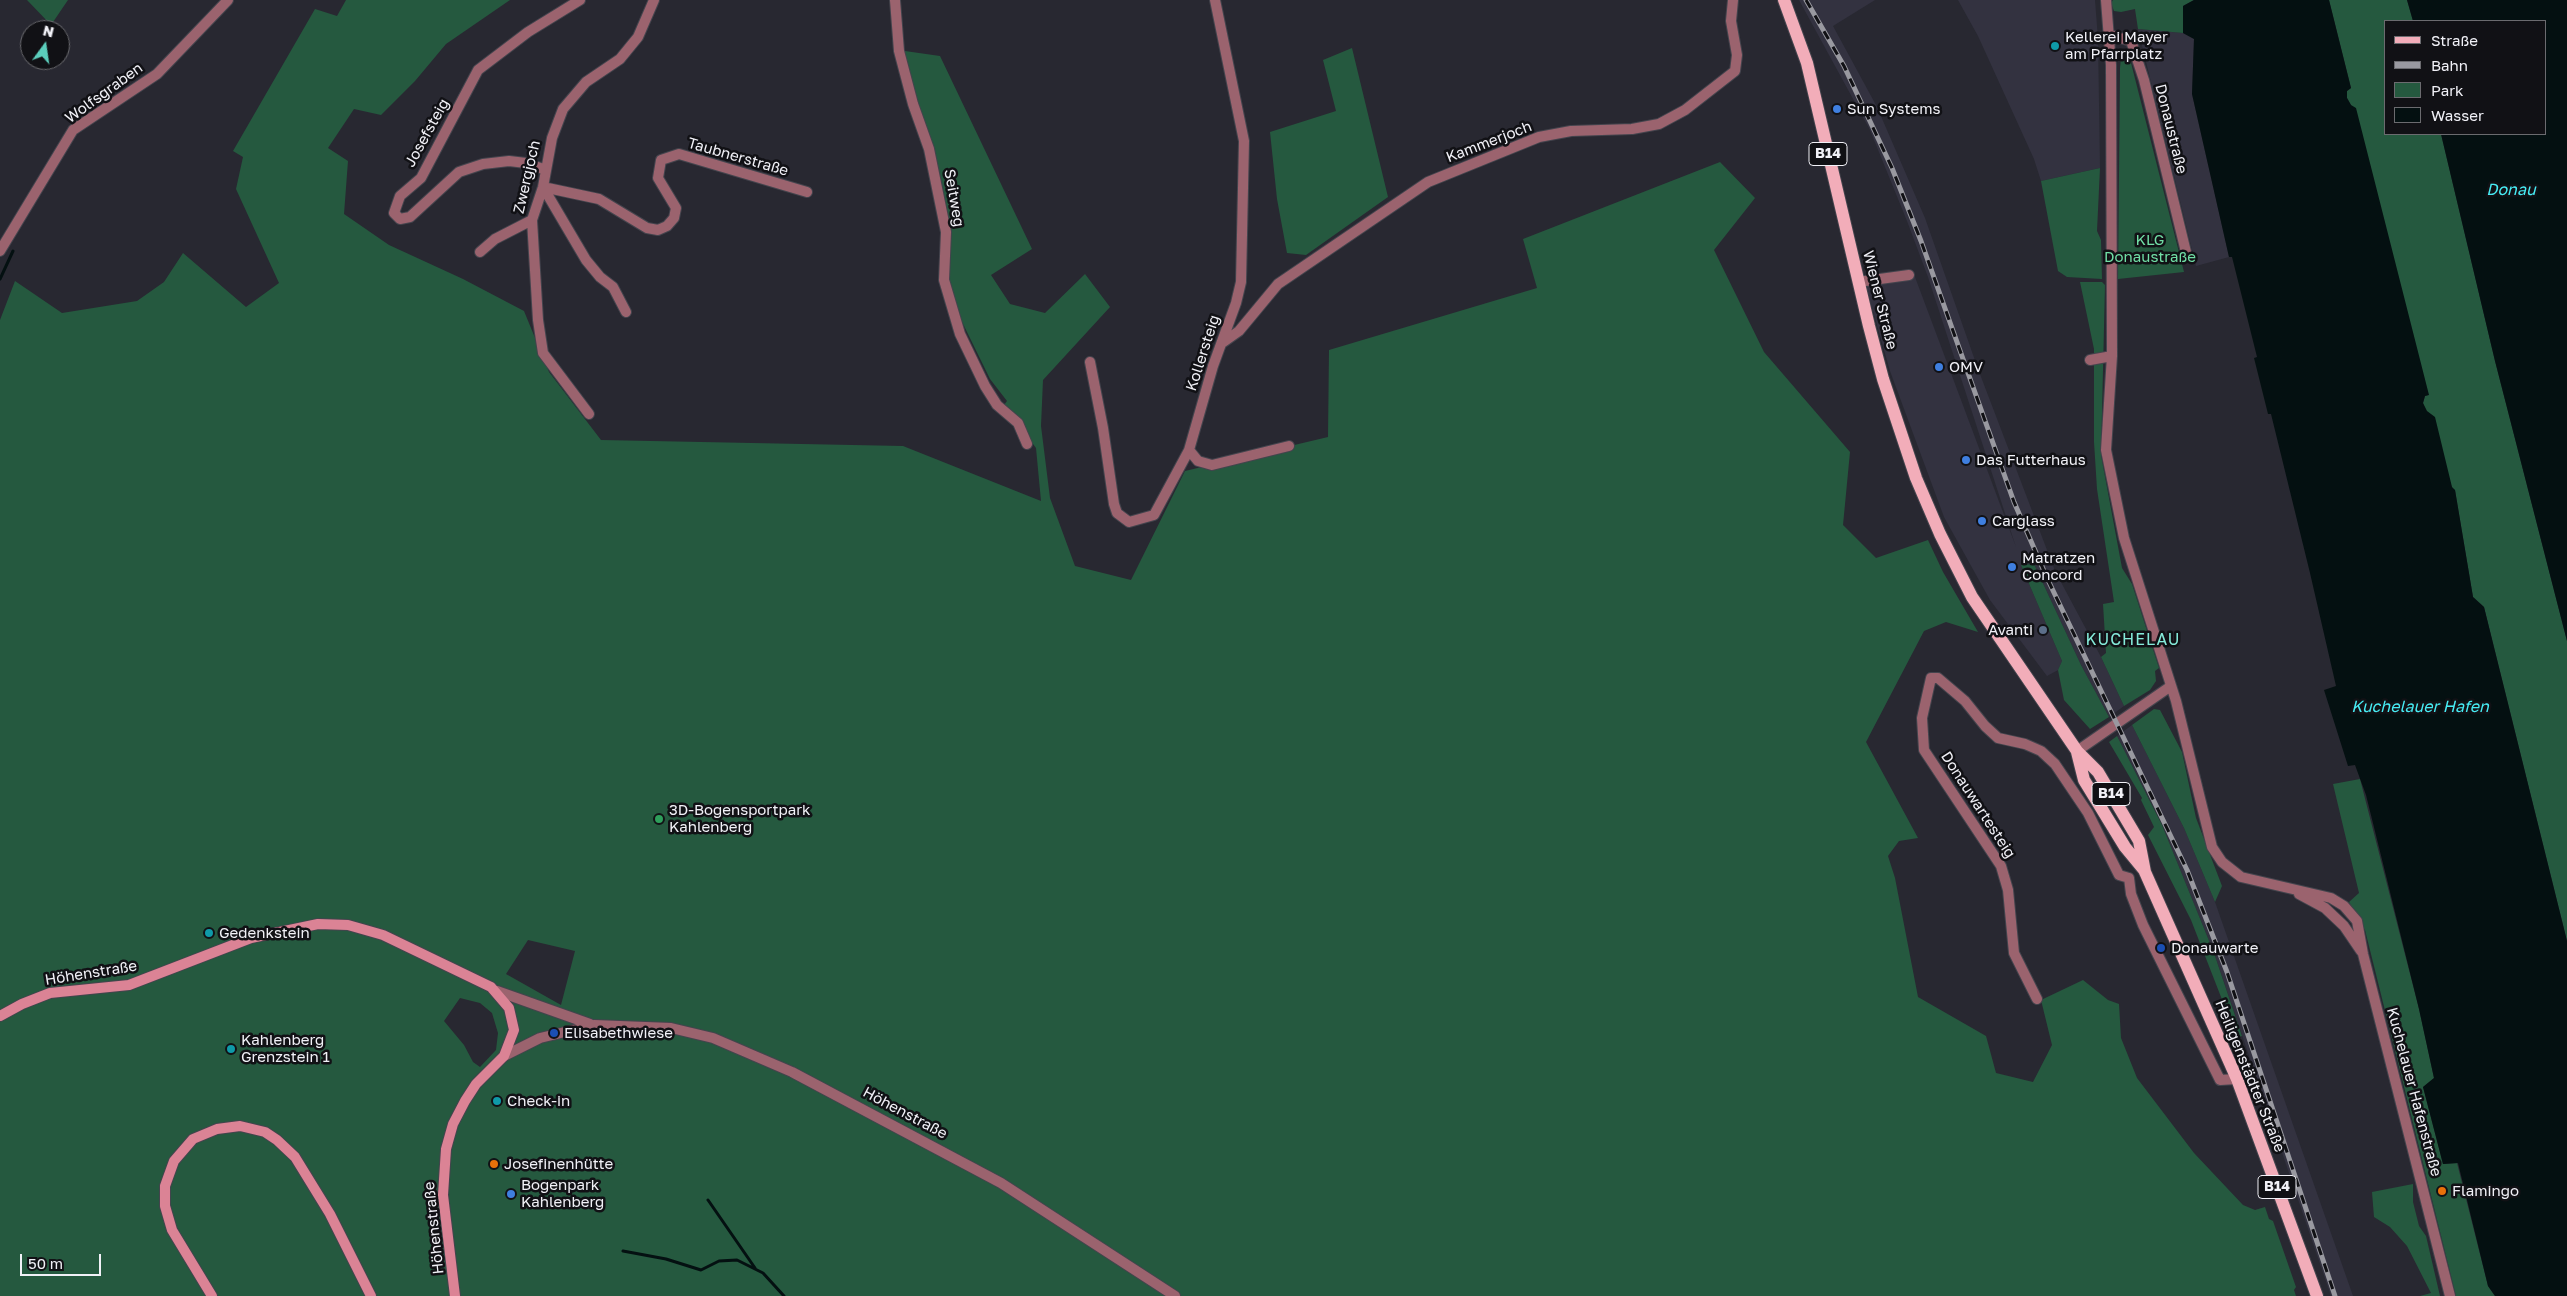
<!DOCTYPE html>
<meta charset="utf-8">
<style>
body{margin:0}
#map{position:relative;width:2567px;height:1296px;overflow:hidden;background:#282831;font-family:"Golos Text",sans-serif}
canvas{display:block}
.legend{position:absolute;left:2384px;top:20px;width:162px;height:115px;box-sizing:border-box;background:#111115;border:1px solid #6b6b6f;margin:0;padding:6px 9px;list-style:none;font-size:15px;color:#f1f1f7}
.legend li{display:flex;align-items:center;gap:10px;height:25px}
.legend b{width:25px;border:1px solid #6b6b6f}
.north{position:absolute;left:20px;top:20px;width:50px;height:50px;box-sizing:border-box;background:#111115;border:1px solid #6b6b6f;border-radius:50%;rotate:14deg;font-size:14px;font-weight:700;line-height:20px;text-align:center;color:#f1f1f7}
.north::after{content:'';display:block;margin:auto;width:18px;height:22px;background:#5bcebc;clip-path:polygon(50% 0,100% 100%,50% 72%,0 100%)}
.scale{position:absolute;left:20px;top:1254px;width:81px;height:22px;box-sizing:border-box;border:2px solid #f1f1f7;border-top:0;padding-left:6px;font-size:15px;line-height:18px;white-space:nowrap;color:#f1f1f7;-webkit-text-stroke:4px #111115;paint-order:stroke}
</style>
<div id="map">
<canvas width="2567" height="1296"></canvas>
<ul class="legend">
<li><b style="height:6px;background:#f2adb9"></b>Straße</li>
<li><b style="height:6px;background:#9999a0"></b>Bahn</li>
<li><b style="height:14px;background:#25593f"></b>Park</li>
<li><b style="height:14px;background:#041011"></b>Wasser</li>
</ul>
<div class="north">N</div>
<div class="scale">50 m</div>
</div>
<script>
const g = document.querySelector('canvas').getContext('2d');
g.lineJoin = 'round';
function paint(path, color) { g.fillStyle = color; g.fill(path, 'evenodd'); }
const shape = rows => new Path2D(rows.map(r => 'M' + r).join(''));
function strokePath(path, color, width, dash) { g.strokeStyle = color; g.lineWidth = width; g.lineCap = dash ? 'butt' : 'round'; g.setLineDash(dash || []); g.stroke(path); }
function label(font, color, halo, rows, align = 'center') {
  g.font = font + ' "Golos Text",sans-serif'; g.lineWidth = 5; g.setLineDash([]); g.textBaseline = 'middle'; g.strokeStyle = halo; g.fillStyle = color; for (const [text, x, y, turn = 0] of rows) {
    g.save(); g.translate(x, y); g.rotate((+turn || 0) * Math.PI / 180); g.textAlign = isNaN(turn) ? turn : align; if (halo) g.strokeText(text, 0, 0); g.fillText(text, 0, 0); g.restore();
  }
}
paint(shape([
 [1799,0,1875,0,1833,26,1877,107,1925,218,1978,369,2055,571,2101,657,2124,706,2109,717,2081,665,2034,564,2021,565,2062,661,2058,670,2047,676,1990,600,1944,517,1890,371,1865,283,1915,277,2016,547,1928,277,1907,221,1870,130],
 [1958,0,2095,0,2098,39,2100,168,2041,181,2034,159,1978,36],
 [2138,29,2183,33,2194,39,2192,94,2229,257,2196,266],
 [2132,725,2184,828,2215,902,2353,1296,2331,1296,2214,953,2162,825,2117,736]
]), '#333240');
paint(shape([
 [27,0,68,0,51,25],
 [346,0,510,0,446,44,415,81,381,115,354,109,328,148,348,161,344,214,389,245,463,279,524,311,549,372,601,440,903,446,1041,501,1036,448,1004,405,1007,401,990,379,944,285,945,240,927,145,898,50,940,56,1032,249,991,275,1010,304,1045,313,1085,274,1110,307,1043,380,1041,426,1050,498,1075,566,1131,580,1185,471,1328,437,1329,350,1537,288,1523,239,1720,162,1755,198,1714,250,1764,352,1850,452,1843,525,1876,558,1928,540,1943,572,1978,632,1946,622,1924,631,1866,742,1918,838,1899,841,1888,856,1895,878,1918,997,1986,1036,1996,1073,2033,1082,2052,1045,2041,1000,2083,980,2108,1000,2119,1004,2121,1038,2137,1078,2194,1153,2243,1205,2255,1210,2265,1207,2269,1219,2273,1221,2296,1287,2294,1290,2296,1296,0,1296,0,320,15,281,62,313,137,301,164,282,183,253,246,307,279,283,236,189,243,157,233,151,315,9,337,16],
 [528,940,575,951,561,1005,506,974],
 [460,998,480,1003,492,1013,498,1033,496,1050,480,1067,473,1062,464,1045,444,1021],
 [2113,0,2194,0,2183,6,2183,33,2138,29,2135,9,2121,12,2114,11,2111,3],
 [2329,0,2407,0,2413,21,2386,21,2386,134,2441,134,2495,361,2567,641,2567,941,2484,607,2473,597,2455,490,2452,488,2423,403,2425,396,2428,395,2351,105,2347,98,2347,91,2351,88],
 [1352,48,1388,197,1306,255,1287,253,1277,199,1270,132,1336,111,1323,60],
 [2128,51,2184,272,2118,279,2120,68,2121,57],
 [2100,168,2097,231,2101,240,2102,279,2067,277,2058,271,2041,181],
 [2080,282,2102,282,2105,285,2101,455,2122,568,2132,584,2159,668,2155,671,2156,681,2150,690,2124,706,2101,657,2106,653,2103,604,2114,602,2097,489,2094,442,2094,349],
 [2034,564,2081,665,2109,717,2090,729,2064,700,2058,670,2062,661,2021,565],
 [2154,709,2160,710,2182,752,2196,818,2222,886,2215,902,2184,828,2132,725],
 [2117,736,2162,825,2214,953,2242,1036,2237,1038,2191,920,2148,835,2154,827,2141,800,2142,798,2109,742],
 [2360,779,2419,1009,2434,1078,2423,1087,2443,1164,2457,1163,2488,1286,2495,1296,2456,1296,2365,930,2349,902,2359,893,2333,784],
 [2413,1184,2413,1202,2419,1226,2426,1236,2440,1296,2420,1296,2431,1293,2407,1246,2390,1227,2374,1217,2372,1192]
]), '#25593f');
paint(shape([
 [2194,0,2329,0,2351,88,2347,91,2347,98,2351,105,2356,108,2429,395,2425,396,2423,403,2427,411,2435,417,2452,487,2455,490,2473,597,2484,607,2567,941,2567,1296,2495,1296,2488,1286,2458,1163,2443,1164,2423,1087,2434,1078,2419,1009,2366,795,2355,765,2348,766,2324,690,2336,686,2310,573,2271,414,2268,414,2254,358,2257,357,2232,257,2229,257,2192,94,2194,39,2183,33,2183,6],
 [2407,0,2567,0,2567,641,2495,361,2441,134,2546,134,2546,21,2413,21]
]), '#041011');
strokePath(shape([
 [0,279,13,251],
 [708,1200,755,1268],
 [623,1251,666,1259,701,1270,719,1261,737,1260,763,1273,784,1296]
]), '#041011', 3);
const street = shape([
 [895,0,899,51,913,104,929,149,946,232,944,280,960,334,985,386,997,405,1018,423,1027,444],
 [2106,0,2111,65,2112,356,2106,450,2124,538,2176,701,2212,847,2222,862,2241,877,2331,898,2344,906,2357,921,2363,954,2450,1296],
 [2110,35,2131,41,2144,80,2186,252],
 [546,170,526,163,509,161,483,164,459,172,410,217,400,219,394,213,400,196,421,178,478,70,528,32,580,0],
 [543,187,599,199,647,228,658,230,667,226,674,218,676,208,658,178,661,160,679,154,807,192],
 [543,187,586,260,600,277,613,287,626,312],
 [0,251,73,130,157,74,228,0],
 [480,252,495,239,532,220],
 [1858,282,1909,275],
 [1222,343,1239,331,1278,284,1428,182,1539,137,1571,131,1632,129,1659,124,1685,110,1735,71,1737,55,1731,21,1733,0],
 [2090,360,2112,356],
 [1090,362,1103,428,1114,504,1117,513,1129,522,1154,515,1189,450,1213,366,1236,303,1241,282,1244,141,1215,0],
 [589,414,543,353,538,320,532,220,543,187,552,138,563,109,586,82,620,59,638,37,654,0],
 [1189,450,1198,461,1212,465,1289,446],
 [2077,751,2171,686],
 [2129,878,2131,894,2143,925,2220,1080,2237,1079],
 [2299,894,2325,908,2344,926,2361,951],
 [497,991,590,1024],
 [2037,999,2014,953,2008,890,2001,866,1924,750,1922,718,1931,678,1938,678,1965,701,1985,726,1998,738,2025,744,2041,751,2055,764,2088,813,2119,875,2129,878],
 [504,1056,540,1038,594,1025,671,1028,713,1038,792,1072,1001,1183,1175,1296]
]);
const secondary = shape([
 [0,1016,22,1004,50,993,129,985,251,938,318,924,348,925,383,935,491,987,509,1008,514,1030,504,1056,476,1084,465,1101,453,1124,446,1149,443,1195,455,1296],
 [212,1296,172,1230,165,1206,165,1186,174,1161,193,1139,217,1129,240,1126,265,1132,277,1140,295,1157,330,1214,371,1296]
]);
const primary = shape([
 [1784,0,1807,63,1869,326,1883,379,1916,478,1940,534,1972,597,2077,751,2098,772,2139,841,2145,872,2237,1079,2317,1296],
 [2077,752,2084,780,2125,847,2144,870]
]);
strokePath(street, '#44444d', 12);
strokePath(secondary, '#44444d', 12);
strokePath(primary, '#44444d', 14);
strokePath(street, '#9b636e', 10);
strokePath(secondary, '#db8395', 10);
strokePath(primary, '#f2adb9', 12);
const rail = shape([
 [1806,0,1844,66,1892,168,1921,241,2014,502,2047,578,2187,870,2227,972,2335,1296]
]);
strokePath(rail, '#9999a0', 5);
strokePath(rail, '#111115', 3, [9]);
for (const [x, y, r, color] of [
 [2055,46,5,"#0f9aa8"],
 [1837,109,5,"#3f7fe0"],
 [1939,367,5,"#3f7fe0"],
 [1966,460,5,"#3f7fe0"],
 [1982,521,5,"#3f7fe0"],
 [2012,567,5,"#3f7fe0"],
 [2043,630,5,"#5c6f8a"],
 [659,819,5,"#2e9e5b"],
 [209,933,5,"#0f9aa8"],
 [2161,948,5,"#1a4fb4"],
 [554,1033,5,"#1a4fb4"],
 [231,1049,5,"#0f9aa8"],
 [497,1101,5,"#0f9aa8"],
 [494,1164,5,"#e8710a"],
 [2442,1191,5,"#e8710a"],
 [511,1194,5,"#3f7fe0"]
]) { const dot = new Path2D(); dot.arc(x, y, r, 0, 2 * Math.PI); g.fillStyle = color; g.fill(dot); strokePath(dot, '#111115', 2); }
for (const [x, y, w] of [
 [1828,154,38],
 [2111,794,38],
 [2277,1187,38]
]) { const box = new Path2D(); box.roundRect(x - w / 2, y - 11.5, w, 23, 4); g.fillStyle = '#111115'; g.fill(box); strokePath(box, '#f1f1f7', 1); }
label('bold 14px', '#f1f1f7', null, [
 ["B14",1828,154],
 ["B14",2111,794],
 ["B14",2277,1187]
]);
label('15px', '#f1f1f7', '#111115', [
 ["Kellerei Mayer",2065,37],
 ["am Pfarrplatz",2065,54],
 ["Sun Systems",1847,109],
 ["OMV",1949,367],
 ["Das Futterhaus",1976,460],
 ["Carglass",1992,521],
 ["Matratzen",2022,558],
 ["Concord",2022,575],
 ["Avanti",2033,630,"right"],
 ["3D-Bogensportpark",669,810],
 ["Kahlenberg",669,827],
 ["Gedenkstein",219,933],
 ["Donauwarte",2171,948],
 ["Elisabethwiese",564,1033],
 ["Kahlenberg",241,1040],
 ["Grenzstein 1",241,1057],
 ["Check-in",507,1101],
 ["Josefinenhütte",504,1164],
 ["Bogenpark",521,1185],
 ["Kahlenberg",521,1202],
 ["Flamingo",2452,1191]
], 'left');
label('15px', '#f1f1f7', '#111115', [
 ["Wolfsgraben",104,93,-36],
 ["Donaustraße",2171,129,76],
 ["Josefsteig",427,133,-61],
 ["Kammerjoch",1489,142,-21],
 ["Taubnerstraße",738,157,16],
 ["Zwergjoch",527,177,-77],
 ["Seitweg",954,198,80],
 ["Wiener Straße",1880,300,76],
 ["Kollersteig",1203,353,-72],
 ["Donauwartesteig",1978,805,57],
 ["Höhenstraße",91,973,-9],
 ["Heiligenstädter Straße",2250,1076,68],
 ["Kuchelauer Hafenstraße",2414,1092,75],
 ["Höhenstraße",905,1113,28],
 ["Höhenstraße",434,1228,-96]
]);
label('15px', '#71dfa6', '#111115', [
 ["KLG",2150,240],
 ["Donaustraße",2150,257]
]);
label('italic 16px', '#47ecf4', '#111115', [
 ["Donau",2511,190],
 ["Kuchelauer Hafen",2420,707]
]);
g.letterSpacing = '1px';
label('16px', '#85ebda', '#111115', [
 ["KUCHELAU",2133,640]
]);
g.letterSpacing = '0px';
</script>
